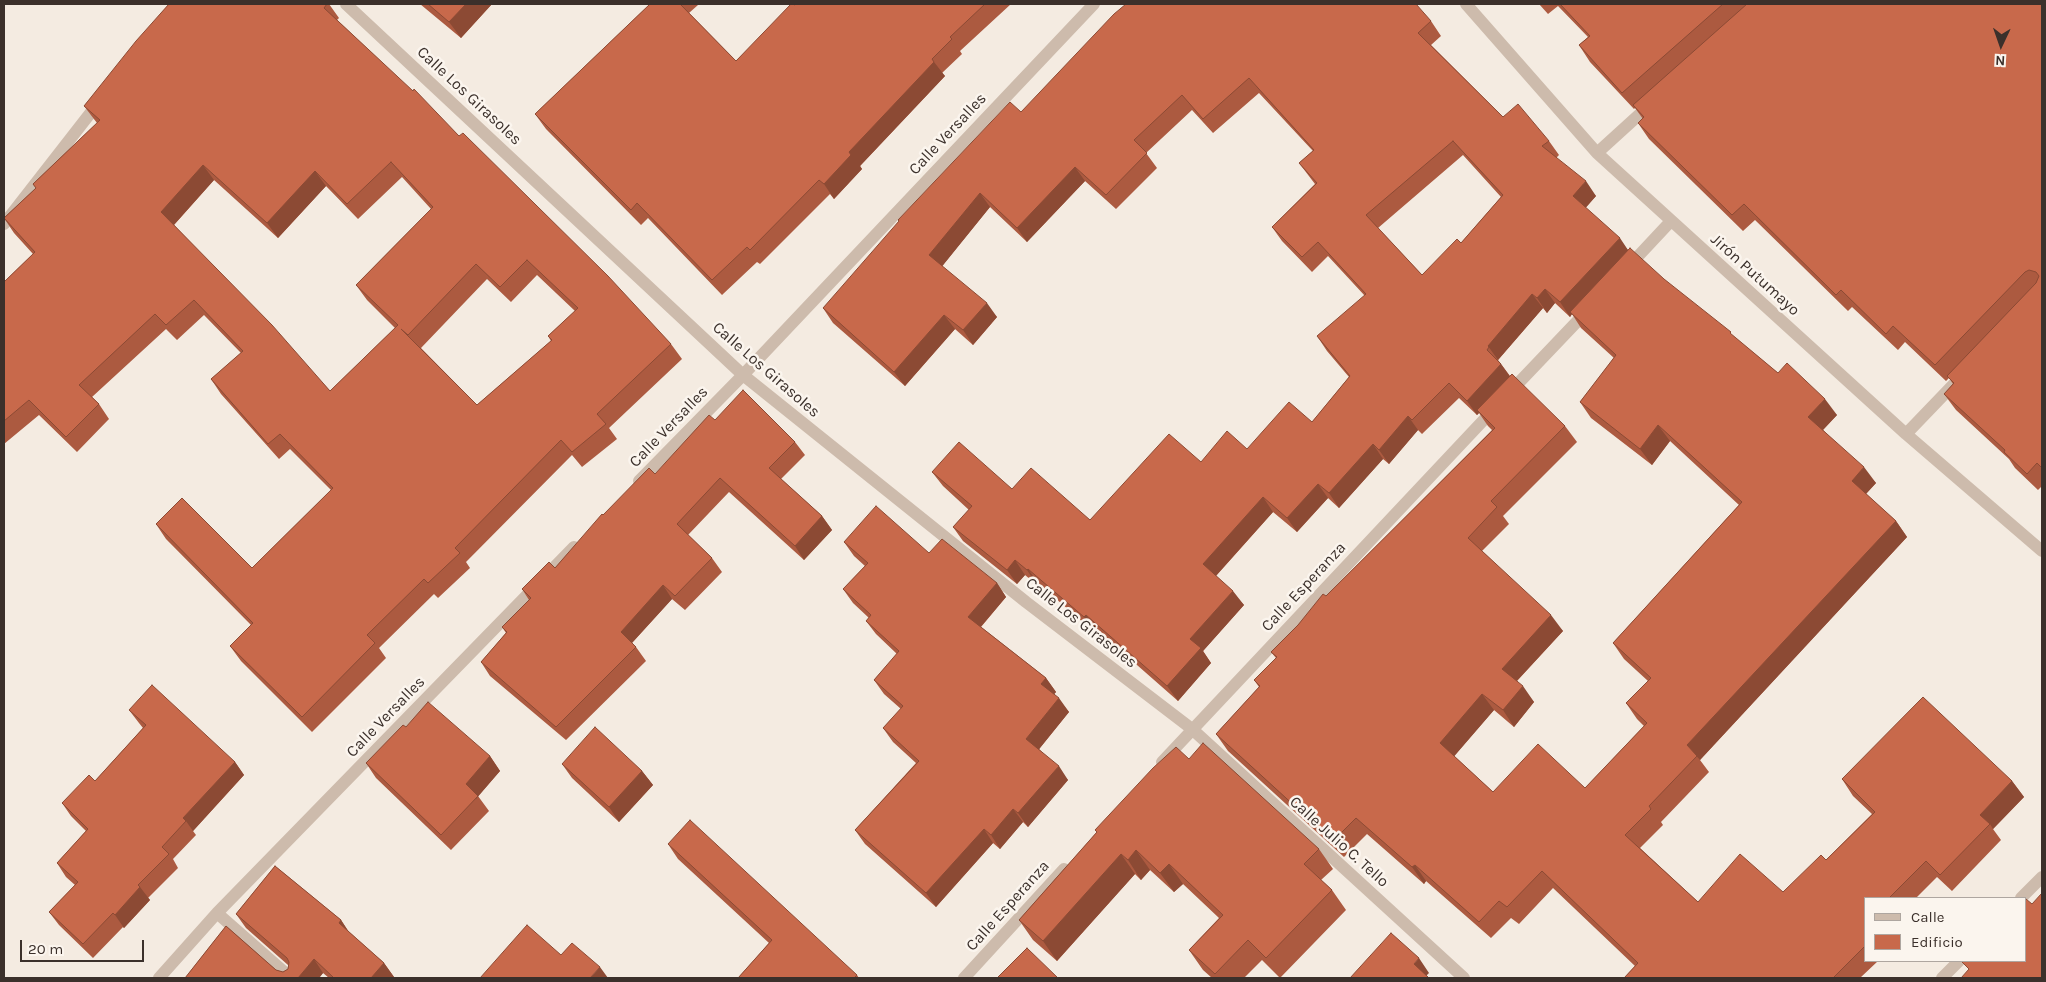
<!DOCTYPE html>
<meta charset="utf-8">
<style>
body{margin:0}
#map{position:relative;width:2046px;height:982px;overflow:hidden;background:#f4ebe1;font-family:Karla,sans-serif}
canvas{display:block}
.frame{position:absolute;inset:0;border:5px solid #3b302b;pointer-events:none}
.legend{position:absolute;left:1864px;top:897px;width:162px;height:65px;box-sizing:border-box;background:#fbf5ee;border:1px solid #aea6a0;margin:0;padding:6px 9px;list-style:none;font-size:15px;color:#3b302b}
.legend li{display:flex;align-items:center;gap:10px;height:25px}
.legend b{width:25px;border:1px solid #aea6a0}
.north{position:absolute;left:1976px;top:20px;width:50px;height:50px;-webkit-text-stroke:4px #fbf5ee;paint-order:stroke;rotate:183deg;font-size:14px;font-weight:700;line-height:20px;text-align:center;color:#3b302b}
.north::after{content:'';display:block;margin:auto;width:18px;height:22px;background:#3b302b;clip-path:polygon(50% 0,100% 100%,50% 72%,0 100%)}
.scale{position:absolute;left:20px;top:940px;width:124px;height:22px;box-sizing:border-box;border:2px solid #3b302b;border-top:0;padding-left:6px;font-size:15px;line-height:18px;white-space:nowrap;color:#3b302b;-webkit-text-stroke:4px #fbf5ee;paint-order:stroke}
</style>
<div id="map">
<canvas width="2046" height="982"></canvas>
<div class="frame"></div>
<ul class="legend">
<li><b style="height:6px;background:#cdbbac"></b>Calle</li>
<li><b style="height:14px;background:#c8694b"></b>Edificio</li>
</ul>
<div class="north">N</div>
<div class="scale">20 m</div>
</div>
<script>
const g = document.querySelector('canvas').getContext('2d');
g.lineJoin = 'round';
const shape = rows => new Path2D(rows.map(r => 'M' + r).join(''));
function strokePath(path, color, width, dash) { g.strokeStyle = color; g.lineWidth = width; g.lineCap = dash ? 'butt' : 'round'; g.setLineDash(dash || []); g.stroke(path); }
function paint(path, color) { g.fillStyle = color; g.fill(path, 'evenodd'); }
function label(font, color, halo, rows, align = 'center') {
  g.font = font + ' Karla,sans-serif'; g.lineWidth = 5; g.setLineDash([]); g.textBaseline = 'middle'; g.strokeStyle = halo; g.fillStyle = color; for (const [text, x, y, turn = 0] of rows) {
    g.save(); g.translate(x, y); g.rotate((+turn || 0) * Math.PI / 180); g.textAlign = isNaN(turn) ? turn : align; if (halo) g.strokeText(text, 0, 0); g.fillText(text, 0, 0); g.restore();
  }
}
strokePath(shape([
 [346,4,743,375,1026,602,1192,729,1464,978],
 [1466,4,1597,153,1906,434,2042,551],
 [1597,153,1652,103],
 [4,224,99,102],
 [1628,267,1671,221],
 [1508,394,1589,309],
 [1906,434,1955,383],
 [639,481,743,375,1094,4],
 [1162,762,1494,409],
 [2021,898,2042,877],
 [217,913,291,978],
 [159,978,217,913,574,547],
 [964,978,1064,869],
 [1942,978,1959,961]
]), '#cdbbac', 12);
paint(shape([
 [169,4,329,4,339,18,337,20,459,136,671,344,682,359,609,428,617,439,582,467,572,455,466,562,470,568,438,598,434,594,379,648,386,658,312,732,241,661,230,646,251,625,166,539,156,524,252,568,331,490,290,449,279,459,221,394,211,379,241,353,204,315,177,340,166,329,92,397,99,404,109,419,77,452,39,415,4,444,4,282,33,254,14,233,4,218,36,188,33,184,97,123,84,106],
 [402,177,431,209,356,285,367,300,395,328,330,391,174,225,214,180,278,238,326,186,358,219],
 [537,275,575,311,548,336,551,341,477,405,421,348,487,279,511,302],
 [420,4,492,4,461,38],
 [650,4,697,4,698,5,689,13,736,61,796,4,1011,4,960,51,962,54,942,73,945,76,860,166,862,169,834,199,830,194,760,264,757,262,722,295,648,218,641,225,546,129,535,114],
 [1539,4,2042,4,2042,486,2038,490,2015,468,2009,459,1956,410,1944,394,1953,384,1949,378,1946,381,1905,342,1898,350,1852,307,1848,311,1755,220,1743,231,1649,139,1638,123,1643,119,1635,108,1634,109,1590,62,1579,45,1588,37,1558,6,1548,14],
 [1431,21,1441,36,1431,45,1503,117,1549,141,1559,155,1556,158,1596,196,1585,208,1628,250,1778,373,1837,415,1823,430,1876,483,1866,494,1896,521,1907,537,1700,760,1709,772,1661,822,1663,825,1640,848,1698,902,1783,892,1826,860,1872,814,1853,796,1842,779,2012,781,2024,797,1993,829,2001,840,1952,891,1937,877,1916,898,1865,898,1865,961,1878,961,1860,978,1624,978,1635,966,1553,888,1519,924,1511,918,1491,938,1426,881,1424,884,1367,834,1344,857,1228,751,1216,734,1259,687,1254,680,1276,658,1271,652,1492,430,1488,426,1479,413,1477,415,1459,398,1422,434,1418,430,1389,464,1383,459,1339,508,1328,498,1297,532,1273,512,1216,576,1244,605,1203,651,1211,663,1178,701,1096,629,1094,632,1038,583,1037,585,1025,575,1017,584,963,541,953,527,969,510,943,486,932,472,1012,489,1090,520,1201,462,1247,449,1312,422,1349,377,1327,351,1317,336,1365,296,1328,256,1312,272,1282,241,1272,227,1315,184,1299,163,1313,151,1259,93,1213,133,1192,110,1146,153,1157,168,1116,209,1085,181,1027,242,990,207,942,266,997,317,973,345,955,329,905,386,833,323,823,308,1021,112],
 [1463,155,1501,197,1461,243,1422,275,1378,228],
 [1555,303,1570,317,1572,314,1581,328,1614,358,1580,402,1591,418,1652,465,1670,441,1739,505,1613,643,1624,659,1648,681,1626,703,1637,719,1644,726,1585,788,1493,792,1454,756,1494,710,1514,727,1534,702,1517,681,1563,631,1482,551,1509,524,1503,516,1577,442,1565,426,1510,376,1498,360,1543,308,1547,313],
 [795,442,805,455,781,479,822,516,832,530,804,560,729,492,688,535,712,558,722,572,685,610,672,599,632,643,636,647,646,661,566,740,490,676,481,662,506,633,502,627,529,600,522,589,555,568,603,515,655,474],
 [844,542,929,553,997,583,1006,597,981,627,1046,678,1056,692,1054,694,1069,712,1039,749,1068,780,1028,827,1023,822,1000,849,993,843,936,907,865,844,855,830,916,763,893,742,883,728,901,709,884,694,874,680,897,654,876,634,866,621,869,618,853,603,843,589,865,566,854,556],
 [129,710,235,762,244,775,193,831,196,835,173,859,178,868,148,898,150,900,124,928,123,927,93,958,59,925,49,912,75,885,66,877,57,863,86,831,71,816,62,803,95,781,143,728,139,723],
 [406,727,490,756,500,771,478,796,489,811,451,850,376,778,366,763],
 [1189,759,1319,849,1333,869,1321,880,1332,890,1346,910,1280,978,1262,960,1244,978,1212,978,1203,970,1189,950,1219,918,1183,884,1174,892,1150,870,1141,880,1135,874,1057,961,1033,940,1019,920,1097,832,1095,830],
 [562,764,642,771,653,785,619,822,572,778],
 [668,844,857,975,859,978,738,978,769,943,678,859],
 [275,866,341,920,349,932,384,963,394,977,393,978,329,978,323,973,319,978,185,978,226,926,276,970,283,972,288,969,288,965,246,928,236,914]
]), '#ac5a40');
paint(shape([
 [466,4,492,4,461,38,449,22],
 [934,62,945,76,860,166,862,169,834,199,824,184,849,152],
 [203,165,214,180,172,227,161,212],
 [1075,167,1085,181,1027,242,1017,228],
 [315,171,326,186,278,238,267,223],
 [1586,181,1596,196,1583,211,1573,196],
 [980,193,990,207,940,269,929,255],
 [1620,238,1630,253,1570,312,1572,314,1570,317,1560,302],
 [1545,289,1555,303,1547,313,1537,298],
 [1532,294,1543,308,1498,360,1488,346],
 [987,303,997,317,973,345,963,330],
 [944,315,955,329,905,386,894,372],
 [1501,364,1511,378,1477,410,1479,413,1477,415,1467,401],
 [1825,399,1837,415,1820,433,1808,417],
 [1408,416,1418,430,1389,464,1379,450],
 [1658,425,1670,441,1652,465,1640,449],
 [1373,444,1383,459,1339,508,1329,493],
 [1864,467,1876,483,1863,497,1852,481],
 [1318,484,1328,498,1297,532,1287,518],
 [1263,497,1273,512,1213,579,1203,564],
 [822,516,832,530,804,560,795,546],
 [1896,521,1907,537,1700,760,1687,745],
 [1015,560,1025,575,1017,584,1007,570],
 [1028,569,1038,583,1037,585,1027,570],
 [997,583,1006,597,978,630,968,617],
 [663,585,672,599,630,645,621,632],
 [1233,591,1244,605,1203,651,1211,663,1178,701,1167,686,1190,639],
 [1086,615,1096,629,1094,632,1084,617],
 [1551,615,1563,631,1513,685,1502,669],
 [1046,678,1056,692,1051,698,1041,684],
 [1523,686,1534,702,1514,727,1503,710],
 [1482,694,1494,710,1451,760,1440,743],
 [1059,698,1069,712,1036,753,1026,739],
 [490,756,500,771,476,799,466,784],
 [235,762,244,775,193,831,186,821,183,818],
 [1059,766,1068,780,1028,827,1018,813],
 [642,771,653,785,619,822,609,807],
 [2012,781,2024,797,1993,829,1990,824,1980,815],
 [1013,809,1023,822,1000,849,991,835],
 [984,829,993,843,936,907,926,893],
 [1136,850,1150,870,1141,880,1128,860],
 [1121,854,1135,874,1057,961,1043,941],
 [1169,864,1183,884,1174,892,1160,873],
 [1415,865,1426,881,1424,884,1412,867],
 [140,887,150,900,124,928,115,915],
 [341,920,350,934,339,923],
 [1419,958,1429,973,1424,978,1414,964],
 [314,959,323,973,319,978,298,978],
 [384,963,394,977,393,978,371,978],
 [600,967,608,978,590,978]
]), '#8c4a34');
const building = shape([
 [169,4,327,4,324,8,413,91,414,89,459,136,463,133,608,276,671,344,597,414,606,424,572,452,561,440,455,548,460,553,428,583,424,579,367,635,375,643,302,717,230,646,253,623,156,524,182,498,252,568,333,488,280,434,268,444,211,379,243,351,194,300,166,325,155,314,79,385,99,404,66,437,29,400,4,421,4,282,35,252,4,218,36,188,33,184,100,120,84,106,136,41,169,4],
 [391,162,433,207,356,285,398,325,330,391,272,325,161,212,203,165,267,223,315,171,347,204,391,162],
 [527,260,578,308,548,336,552,340,477,405,401,329,408,335,476,264,500,287,527,260],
 [428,4,466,4,449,22,428,4],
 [650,4,680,4,736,61,791,4,793,4,795,5,796,4,985,4,950,37,952,39,932,59,934,62,849,152,851,155,824,184,819,180,750,250,747,247,712,280,637,203,631,210,535,114,650,4],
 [1126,4,1416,4,1431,21,1418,33,1503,117,1518,104,1549,141,1542,146,1586,181,1573,196,1620,238,1560,302,1545,289,1537,298,1532,294,1488,346,1489,347,1487,350,1501,364,1467,401,1449,383,1412,420,1408,416,1379,450,1373,444,1329,493,1318,484,1287,518,1263,497,1203,564,1233,591,1190,639,1201,648,1167,686,1086,615,1084,617,1028,569,1027,570,1015,560,1007,570,953,527,972,506,932,472,959,442,1012,489,1031,468,1090,520,1169,434,1201,462,1227,431,1247,449,1289,402,1312,422,1350,376,1317,336,1366,294,1318,242,1302,257,1272,227,1317,183,1299,163,1314,150,1249,78,1203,119,1182,95,1134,140,1147,153,1106,195,1075,167,1017,228,980,193,929,255,987,303,963,330,944,315,894,372,823,308,899,221,898,220,1010,102,1021,112,1114,14,1126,4],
 [1453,141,1503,195,1461,243,1457,239,1422,275,1366,215,1453,141],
 [1560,4,1723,4,1622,93,1579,45,1590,36,1560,4],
 [1747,4,2042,4,2042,468,2037,463,2027,474,2004,452,2005,450,1944,394,1954,383,1947,376,2036,283,2039,276,2036,272,2029,270,2025,272,1935,365,1893,326,1886,334,1841,290,1836,295,1744,204,1732,215,1638,123,1644,117,1633,105,1747,4],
 [1630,248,1664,279,1731,332,1730,333,1778,373,1787,363,1825,399,1808,417,1864,467,1852,481,1896,521,1687,745,1697,756,1649,806,1651,809,1625,835,1698,902,1740,854,1783,892,1821,855,1826,860,1875,812,1842,779,1923,697,2012,781,1980,815,1990,824,1940,875,1926,861,1889,898,1865,898,1865,946,1833,978,1624,978,1638,963,1542,871,1507,907,1499,901,1479,922,1415,865,1412,867,1356,818,1333,841,1216,734,1260,686,1254,680,1277,657,1271,652,1298,625,1323,594,1326,596,1495,428,1477,410,1512,374,1565,426,1491,501,1497,507,1468,538,1551,615,1502,669,1523,686,1503,710,1482,694,1440,743,1493,792,1538,744,1585,788,1647,723,1626,703,1651,678,1613,643,1742,502,1658,425,1640,449,1580,402,1616,355,1570,312,1630,248],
 [743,390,795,442,769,468,822,516,795,546,720,478,677,524,712,558,675,596,663,585,621,632,636,647,556,727,481,662,507,632,502,627,531,598,522,589,549,562,555,568,602,514,603,515,649,468,655,474,709,415,715,420,743,390],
 [876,506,929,553,942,539,997,583,968,617,1046,678,1041,684,1059,698,1026,739,1059,766,1018,813,1013,809,991,835,984,829,926,893,855,830,919,761,883,728,903,706,874,680,899,651,866,621,871,615,843,589,868,563,844,542,876,506],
 [152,685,235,762,183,818,186,821,162,847,169,854,138,885,140,887,115,915,113,913,83,944,49,912,78,882,57,863,88,829,62,803,89,775,95,781,146,725,129,710,152,685],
 [428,702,490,756,466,784,478,796,441,835,366,763,403,725,406,727,428,702],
 [595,727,642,771,609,807,562,764,595,727],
 [1203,743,1319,849,1304,864,1332,890,1266,958,1248,940,1215,974,1189,950,1223,915,1169,864,1160,873,1136,850,1128,860,1121,854,1043,941,1019,920,1097,832,1095,830,1153,768,1176,747,1189,759,1203,743],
 [690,820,857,975,854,978,738,978,772,940,668,844,690,820],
 [275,866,341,920,339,923,384,963,371,978,334,978,314,959,298,978,185,978,226,926,276,970,283,972,288,969,289,962,287,958,236,914,275,866],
 [2042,893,2042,978,1961,978,1969,969,1961,961,2025,961,2025,900,2026,899,2032,904,2042,893],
 [527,925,561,955,572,943,600,967,590,978,480,978,527,925],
 [1391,933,1419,958,1414,964,1428,977,1427,978,1350,978,1391,933],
 [1027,948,1058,978,997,978,1027,948]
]);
paint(building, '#c8694b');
strokePath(building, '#8c4a34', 1);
label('16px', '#3b302b', '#fbf5ee', [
 ["Calle Los Girasoles",469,96,43],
 ["Calle Versalles",948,134,-47],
 ["Jirón Putumayo",1755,275,42],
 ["Calle Los Girasoles",766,370,41],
 ["Calle Versalles",669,427,-46],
 ["Calle Esperanza",1304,587,-47],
 ["Calle Los Girasoles",1081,623,38],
 ["Calle Versalles",386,717,-46],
 ["Calle Julio C. Tello",1339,842,42],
 ["Calle Esperanza",1008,906,-48]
]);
</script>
